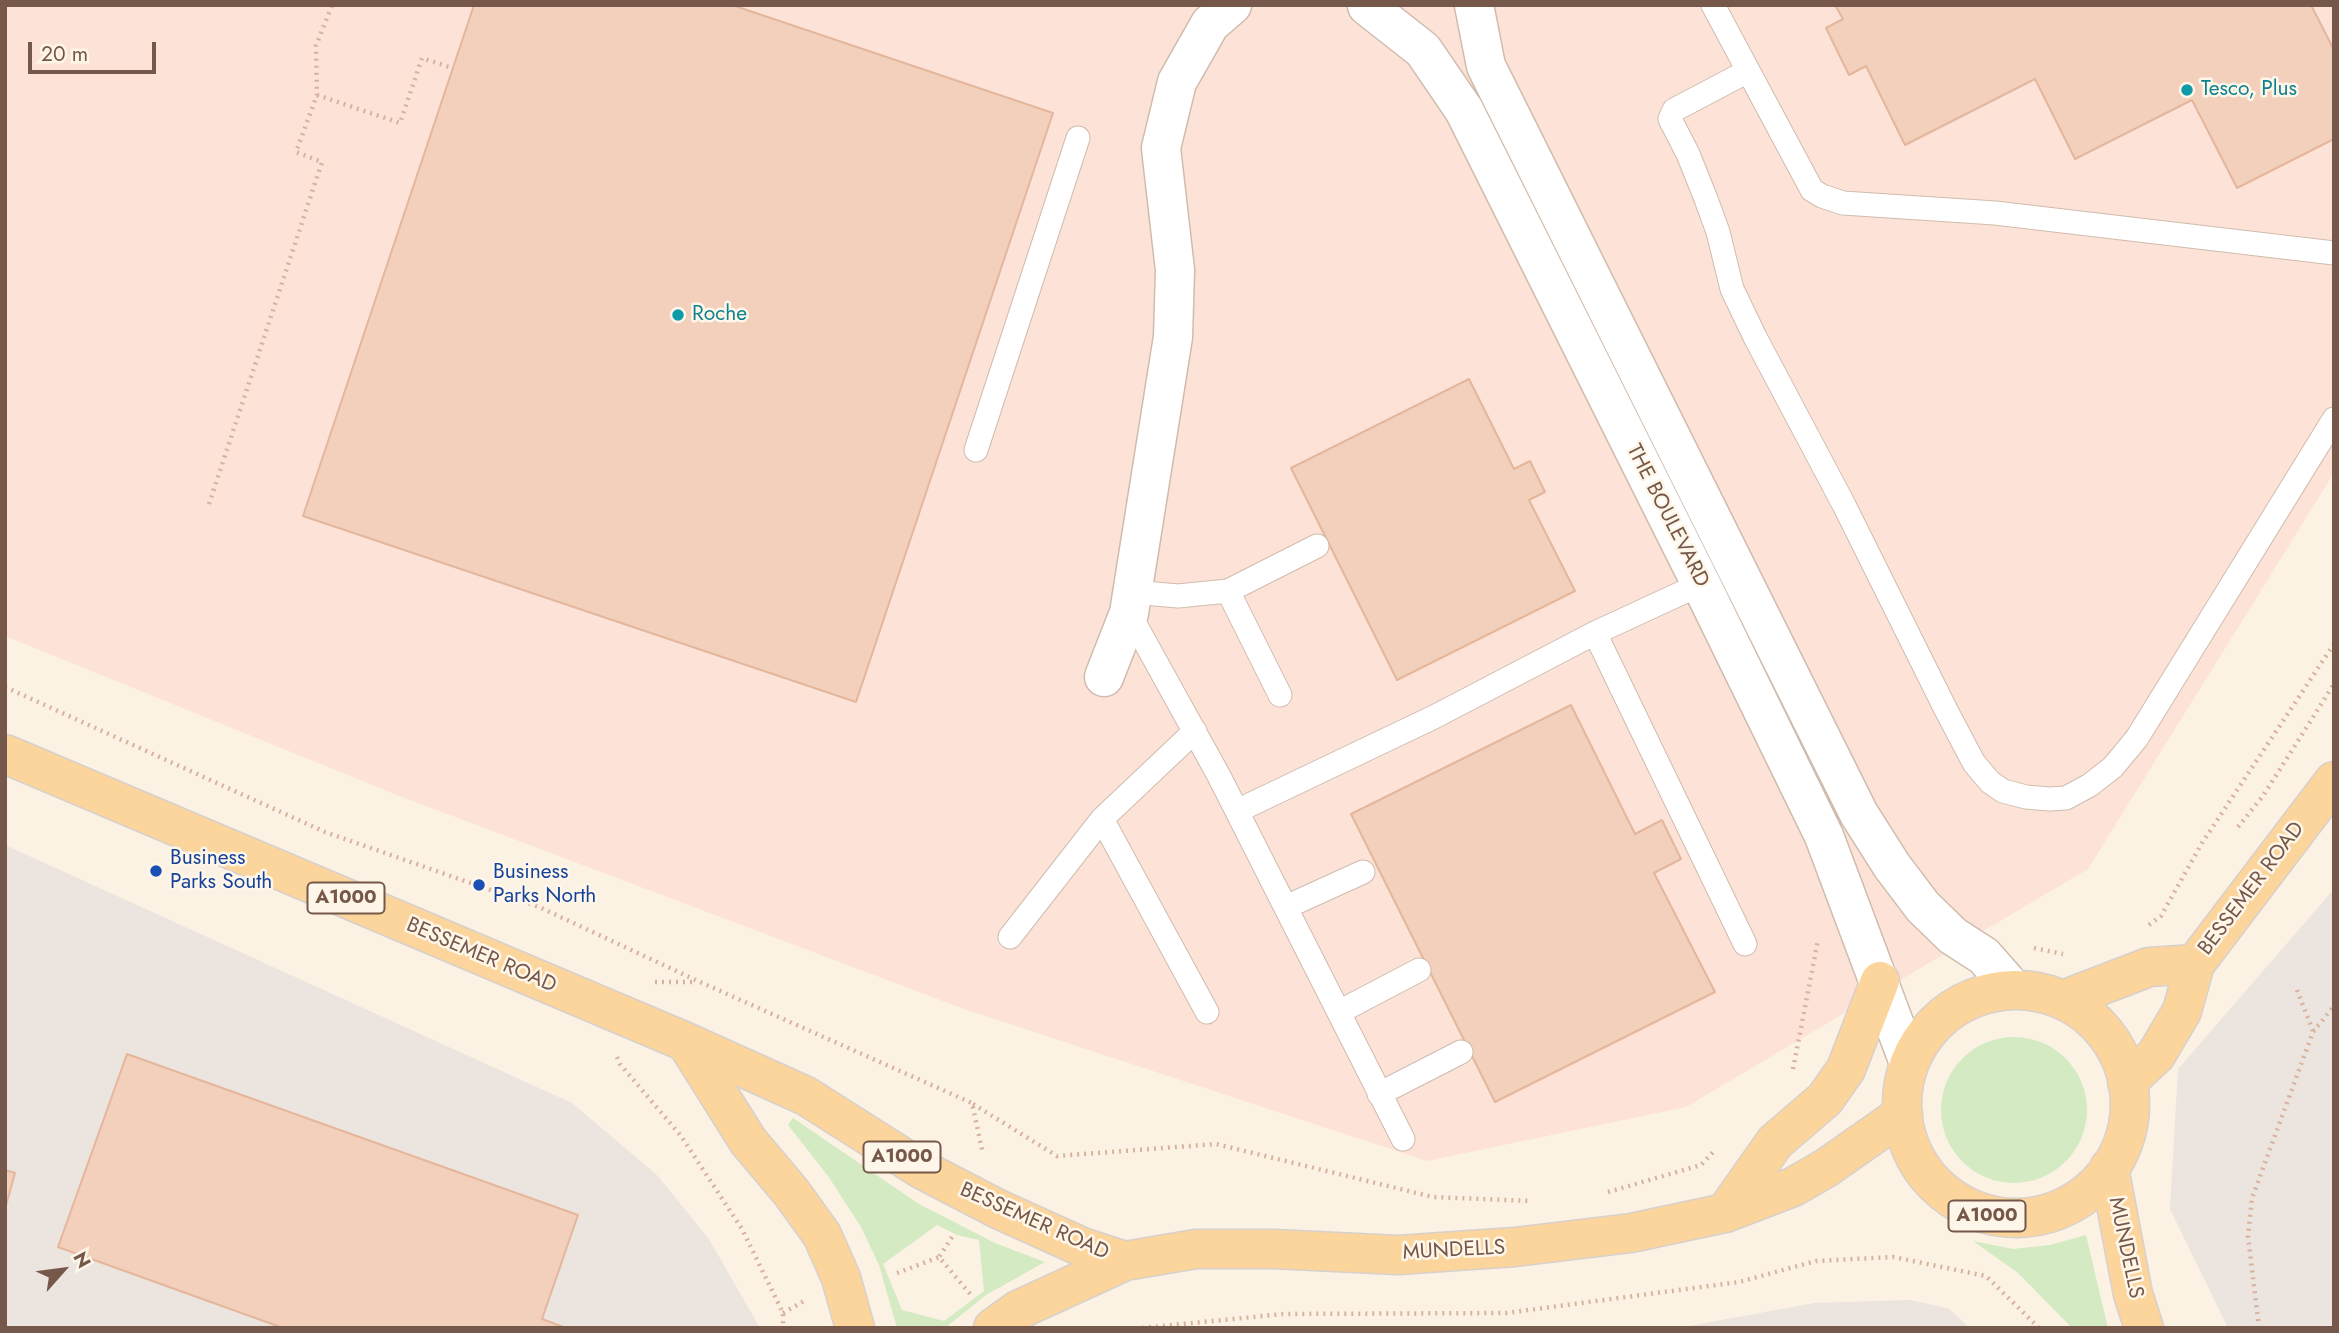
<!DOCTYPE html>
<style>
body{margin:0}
#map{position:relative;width:2339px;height:1333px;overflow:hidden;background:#fcf2e4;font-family:Jost,sans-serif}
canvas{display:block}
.frame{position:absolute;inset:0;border:7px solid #755849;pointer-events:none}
.north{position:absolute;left:28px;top:1235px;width:70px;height:70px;-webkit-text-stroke:5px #fff6ea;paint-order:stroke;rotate:62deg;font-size:19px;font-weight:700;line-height:28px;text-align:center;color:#755849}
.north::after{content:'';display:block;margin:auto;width:24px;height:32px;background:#755849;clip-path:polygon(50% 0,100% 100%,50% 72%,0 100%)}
.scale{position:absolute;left:28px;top:42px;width:128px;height:32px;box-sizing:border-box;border:4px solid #755849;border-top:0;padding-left:9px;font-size:21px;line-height:24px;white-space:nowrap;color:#755849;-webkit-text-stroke:5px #fff6ea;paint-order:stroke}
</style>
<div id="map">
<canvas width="2339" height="1333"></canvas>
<div class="frame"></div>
<div class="north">N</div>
<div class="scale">20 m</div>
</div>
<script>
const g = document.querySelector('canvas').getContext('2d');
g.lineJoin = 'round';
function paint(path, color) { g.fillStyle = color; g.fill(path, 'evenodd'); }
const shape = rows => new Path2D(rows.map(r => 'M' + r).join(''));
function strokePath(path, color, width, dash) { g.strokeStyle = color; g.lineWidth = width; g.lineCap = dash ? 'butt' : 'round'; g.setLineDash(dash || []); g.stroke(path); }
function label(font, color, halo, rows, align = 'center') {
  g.font = font + ' Jost,sans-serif'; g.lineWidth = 5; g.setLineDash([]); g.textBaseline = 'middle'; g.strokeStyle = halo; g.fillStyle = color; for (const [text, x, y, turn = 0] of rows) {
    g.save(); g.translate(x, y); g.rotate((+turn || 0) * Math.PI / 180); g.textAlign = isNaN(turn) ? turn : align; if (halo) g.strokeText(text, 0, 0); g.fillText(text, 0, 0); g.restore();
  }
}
paint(shape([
 [5,5,2334,5,2334,473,2088,869,1686,1107,1427,1161,964,1009,397,795,5,636]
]), '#fde2d8');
paint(shape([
 [5,845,572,1103,657,1175,709,1239,760,1328,5,1328],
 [2334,889,2334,1328,2228,1328,2170,1209,2178,1069],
 [1909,1300,1948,1308,1970,1328,1678,1328,1814,1303]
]), '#ece4de');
paint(shape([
 '1941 1110a73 73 0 1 1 146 0a73 73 0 1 1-146 0Z',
 [793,1118,919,1204,995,1243,1045,1262,986,1295,945,1328,897,1328,879,1265,861,1227,828,1176,788,1125],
 [937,1225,957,1235,979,1240,984,1291,944,1321,902,1310,883,1264],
 [2086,1235,2108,1328,2072,1328,2018,1273,1973,1241,2013,1249,2050,1245]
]), '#d3eac2');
const building = shape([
 [474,5,732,5,1053,113,856,702,303,516,474,5],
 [1835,5,2311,5,2334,50,2334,139,2237,188,2192,100,2075,159,2035,79,1905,145,1866,66,1849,75,1826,28,1843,19,1835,5],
 [1469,379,1514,469,1530,461,1545,492,1529,500,1575,591,1397,680,1291,468,1469,379],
 [1571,705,1635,834,1662,820,1681,859,1654,873,1715,992,1495,1102,1351,814,1571,705],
 [127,1054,578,1215,542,1319,566,1328,283,1328,58,1247,127,1054],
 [5,1170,15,1173,5,1209,5,1170]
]);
paint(building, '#f2d0bb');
strokePath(building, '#e4b69c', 2);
const lane = shape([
 [1713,5,1812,190,1822,196,1843,203,1995,213,2334,253],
 [1748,71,1674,110,1670,119,1688,154,1706,199,1718,232,1732,289,1755,337,1844,505,1946,710,1974,763,1990,782,2003,791,2026,797,2049,799,2066,798,2090,785,2113,767,2137,738,2334,419],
 [976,450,1078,138],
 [1228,591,1280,695],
 [1133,592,1178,596,1228,591,1317,546],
 [1129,613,1219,776,1403,1139],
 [1595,633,1745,944],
 [1237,811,1434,717,1595,633,1701,584],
 [1102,819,1207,1012],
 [1286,907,1363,872],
 [1010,937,1102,819,1195,731],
 [1339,1012,1419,970],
 [1379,1094,1461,1052]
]);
const street = shape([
 [1474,5,1486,66,1859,814,1892,866,1923,907,1953,936,1984,956,2013,989],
 [1367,6,1423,50,1464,110,1701,584,1824,836,1909,1063],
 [1104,677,1129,613,1173,337,1175,270,1161,148,1177,82,1210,24,1232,5]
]);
const primary = shape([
 [5,754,686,1042,806,1096,921,1169,998,1209,1082,1247,1125,1261],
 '1902 1104a114 114 0 1 1 228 0a114 114 0 1 1-228 0Z',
 [2063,1000,2149,967,2195,964],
 [686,1042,748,1141,791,1192,822,1235,841,1278,855,1328],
 [2127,1082,2156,1055,2182,1011,2195,964,2334,781],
 [2109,1168,2133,1294,2144,1328],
 [1725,1213,1775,1142,1825,1099,1846,1069,1880,981],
 [993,1328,1018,1310,1125,1261,1196,1249,1273,1249,1398,1255,1515,1247,1631,1233,1725,1213,1793,1187,1826,1168,1903,1114]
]);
strokePath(lane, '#d0bcad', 25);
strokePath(street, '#d0bcad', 41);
strokePath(primary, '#d8d0cc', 41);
strokePath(shape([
 [317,95,400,123,422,58,452,68],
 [209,504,322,162,296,152,317,95,316,46,332,5],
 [5,687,325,832,539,907,700,982,972,1103,983,1154],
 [2238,827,2263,796,2334,684],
 [2149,925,2161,916,2202,843,2334,644],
 [2034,948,2063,954],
 [655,982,696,982],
 [2297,990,2313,1031],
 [617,1057,620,1064,681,1136,742,1229,783,1313,783,1328],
 [1793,1069,1818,940],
 [973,1104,1057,1156,1216,1144,1433,1197,1531,1201],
 [1608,1192,1701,1165,1715,1150],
 [952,1237,939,1257,971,1295],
 [897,1273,939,1257],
 [783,1313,804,1301],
 [1142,1328,1283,1314,1506,1313,1739,1282,1816,1261,1893,1257,1986,1276,2039,1328],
 [2259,1328,2248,1236,2252,1198,2313,1032,2334,1006]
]), '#d7b39f', 4.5, [2, 5]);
strokePath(lane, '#fff', 23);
strokePath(street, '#fff', 38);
strokePath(primary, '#fbd59c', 38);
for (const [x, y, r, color] of [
 [2187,90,7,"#0f9aa8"],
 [678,315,7,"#0f9aa8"],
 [156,871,7,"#1a4fb4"],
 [479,885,7,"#1a4fb4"]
]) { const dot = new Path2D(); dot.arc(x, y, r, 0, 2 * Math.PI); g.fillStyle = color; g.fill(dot); strokePath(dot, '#fff6ea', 2.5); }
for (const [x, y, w] of [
 [346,898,77],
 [902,1157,77],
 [1987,1216,77]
]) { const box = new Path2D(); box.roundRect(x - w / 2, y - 15.5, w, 31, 5); g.fillStyle = '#fff6ea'; g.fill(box); strokePath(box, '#755849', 2); }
label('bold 19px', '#755849', null, [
 ["A1000",346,898],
 ["A1000",902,1157],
 ["A1000",1987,1216]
]);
label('21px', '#0d838f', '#fff6ea', [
 ["Tesco, Plus",2201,90],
 ["Roche",692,315]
], 'left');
label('21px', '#755849', '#fff6ea', [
 ["THE BOULEVARD",1667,516,63],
 ["BESSEMER ROAD",2252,889,-53],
 ["BESSEMER ROAD",481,956,23],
 ["BESSEMER ROAD",1034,1222,24],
 ["MUNDELLS",2125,1248,78],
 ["MUNDELLS",1454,1251,-3]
]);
label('21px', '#164399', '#fff6ea', [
 ["Business",170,859],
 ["Parks South",170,883],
 ["Business",493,873],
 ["Parks North",493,897]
], 'left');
</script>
